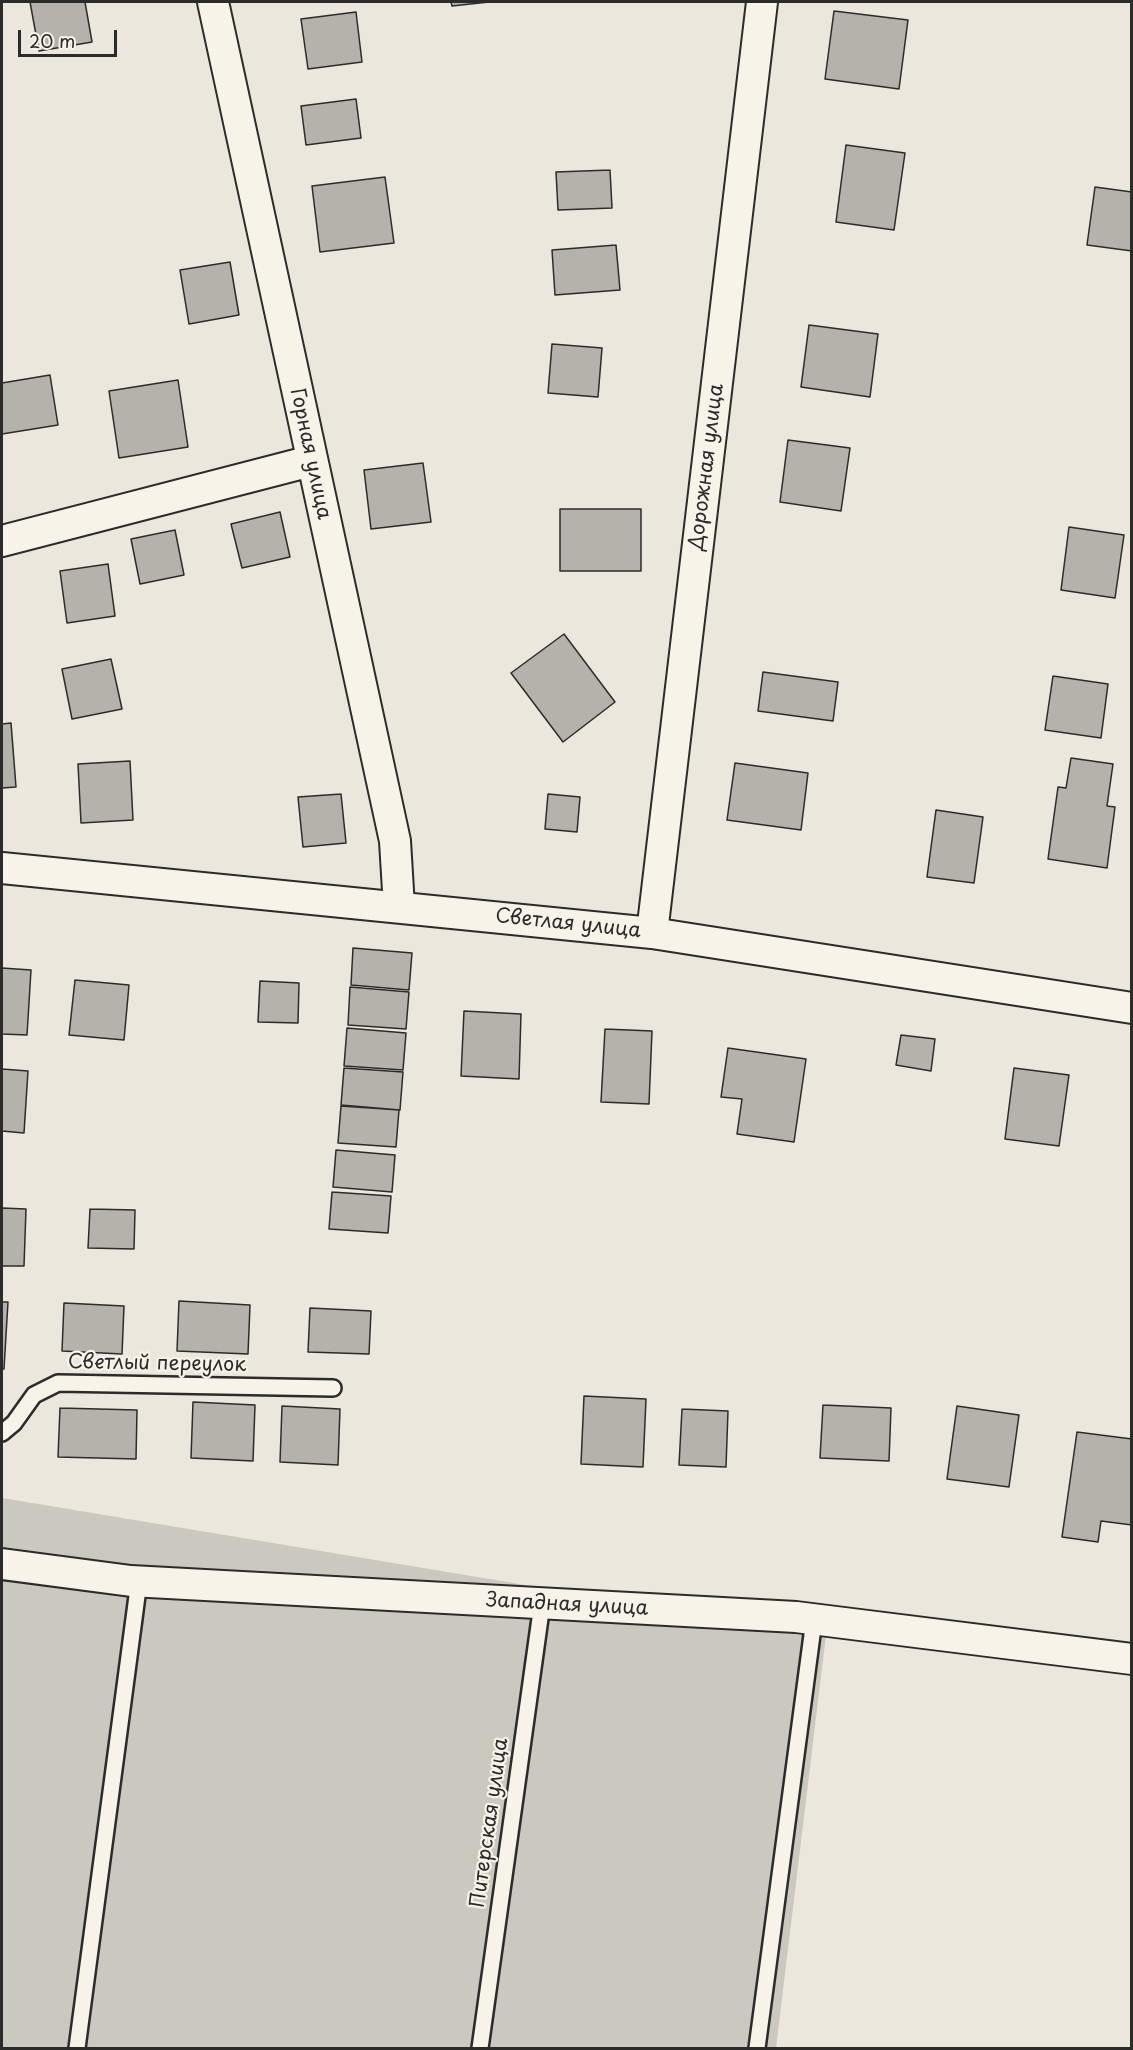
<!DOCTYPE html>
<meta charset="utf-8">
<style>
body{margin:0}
#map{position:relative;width:1133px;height:2050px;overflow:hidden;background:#ebe7dd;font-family:"Playpen Sans",sans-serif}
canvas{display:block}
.frame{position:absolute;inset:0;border:3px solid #2b2b2b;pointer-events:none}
.scale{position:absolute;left:18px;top:30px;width:99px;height:27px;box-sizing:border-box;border:3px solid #2b2b2b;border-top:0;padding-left:8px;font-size:18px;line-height:21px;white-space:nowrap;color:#2b2b2b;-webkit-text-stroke:4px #f7f3e8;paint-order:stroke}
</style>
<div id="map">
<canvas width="1133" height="2050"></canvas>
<div class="frame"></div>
<div class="scale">20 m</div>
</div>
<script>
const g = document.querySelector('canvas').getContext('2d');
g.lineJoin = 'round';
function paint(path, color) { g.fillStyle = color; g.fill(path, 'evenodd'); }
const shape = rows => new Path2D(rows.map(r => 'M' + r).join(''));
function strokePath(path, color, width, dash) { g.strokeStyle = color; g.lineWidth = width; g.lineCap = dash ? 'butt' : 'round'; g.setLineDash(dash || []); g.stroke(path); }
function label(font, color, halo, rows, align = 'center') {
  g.font = font + ' "Playpen Sans",sans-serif'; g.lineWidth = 4.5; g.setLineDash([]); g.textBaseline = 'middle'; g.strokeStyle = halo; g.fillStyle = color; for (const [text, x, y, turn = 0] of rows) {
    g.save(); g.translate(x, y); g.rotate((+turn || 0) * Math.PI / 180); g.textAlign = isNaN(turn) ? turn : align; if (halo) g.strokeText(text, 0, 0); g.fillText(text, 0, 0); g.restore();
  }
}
paint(shape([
 [2,1498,826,1635,776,2048,2,2048]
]), '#cbc8bf');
const building = shape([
 [30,2,85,2,92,42,39,51,30,2],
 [451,2,489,2,452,6,451,2],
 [834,11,908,20,899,89,825,79,834,11],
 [356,12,362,62,308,69,301,19,356,12],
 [356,99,361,138,306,145,301,106,356,99],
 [846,145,905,153,894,230,836,222,846,145],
 [610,170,612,208,558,210,556,172,610,170],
 [385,177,394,243,320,252,312,186,385,177],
 [1095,187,1132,192,1132,251,1087,245,1095,187],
 [616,245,620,290,555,295,552,250,616,245],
 [230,262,239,315,189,324,180,270,230,262],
 [809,325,878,334,870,397,801,387,809,325],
 [552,344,602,348,598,397,548,393,552,344],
 [50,375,58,425,2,434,2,383,50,375],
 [178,380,188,447,119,458,109,391,178,380],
 [788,440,850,448,841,511,780,502,788,440],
 [423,463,431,522,371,529,364,470,423,463],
 [560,509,641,509,641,571,560,571,560,509],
 [280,512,290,557,242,568,231,524,280,512],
 [1069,527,1124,535,1115,598,1061,590,1069,527],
 [175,530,184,575,140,584,131,539,175,530],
 [108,564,115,616,67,623,60,571,108,564],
 [564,634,615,702,563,742,511,673,564,634],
 [111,659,122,709,72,719,62,669,111,659],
 [763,672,838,682,833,721,758,711,763,672],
 [1053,676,1108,684,1101,738,1045,730,1053,676],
 [11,723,16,787,2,788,2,724,11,723],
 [1071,758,1113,764,1107,806,1115,807,1107,868,1048,859,1058,787,1066,788,1071,758],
 [130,761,133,820,81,823,78,764,130,761],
 [735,763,808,773,801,830,727,820,735,763],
 [341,794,346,843,303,847,298,797,341,794],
 [548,794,580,797,577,832,545,829,548,794],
 [936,810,983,817,974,883,927,877,936,810],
 [353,948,412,953,409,990,351,985,353,948],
 [2,968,31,970,27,1035,2,1034,2,968],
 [75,980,129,985,124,1040,69,1035,75,980],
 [260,981,299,983,298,1023,258,1022,260,981],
 [350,987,409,992,406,1029,348,1025,350,987],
 [464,1011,521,1014,519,1079,461,1076,464,1011],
 [347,1028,406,1033,403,1070,344,1066,347,1028],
 [605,1029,652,1031,649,1104,601,1102,605,1029],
 [901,1035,935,1039,931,1071,896,1065,901,1035],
 [728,1048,806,1059,794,1142,737,1134,742,1099,721,1097,728,1048],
 [344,1068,403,1072,400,1110,341,1105,344,1068],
 [1014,1068,1069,1075,1059,1146,1005,1139,1014,1068],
 [2,1069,28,1071,24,1133,2,1131,2,1069],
 [341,1106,399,1110,396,1147,338,1143,341,1106],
 [336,1150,395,1155,392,1192,333,1187,336,1150],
 [332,1192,391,1196,388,1233,329,1229,332,1192],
 [2,1208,26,1209,24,1266,2,1266,2,1208],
 [90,1209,135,1210,134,1249,88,1248,90,1209],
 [179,1301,250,1305,248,1354,177,1351,179,1301],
 [2,1302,8,1302,4,1369,2,1369,2,1302],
 [64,1303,124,1306,122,1354,62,1351,64,1303],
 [310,1308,371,1311,369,1354,308,1352,310,1308],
 [584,1396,646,1399,643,1467,581,1464,584,1396],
 [193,1402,255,1405,253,1461,191,1458,193,1402],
 [823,1405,891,1408,889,1461,820,1458,823,1405],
 [282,1406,340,1409,338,1465,280,1462,282,1406],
 [957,1406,1019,1415,1009,1487,947,1479,957,1406],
 [60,1408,137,1410,136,1459,58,1457,60,1408],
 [682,1409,728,1411,726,1467,679,1465,682,1409],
 [1077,1432,1132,1439,1132,1525,1101,1521,1098,1542,1062,1537,1077,1432]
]);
paint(building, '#b5b2ab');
strokePath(building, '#2b2b2b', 1.5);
const service = shape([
 [2,1433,14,1423,34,1395,58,1383,333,1388],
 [77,2048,139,1581],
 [480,2048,542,1604],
 [757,2048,814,1620]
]);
const minor = shape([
 [213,2,395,841,399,907],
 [2,541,311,461],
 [2,868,652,933,1132,1008],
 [652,933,762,2],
 [2,1564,131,1581,796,1617,1132,1659]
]);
strokePath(service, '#2b2b2b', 20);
strokePath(minor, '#2b2b2b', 34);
strokePath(service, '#f7f3e8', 15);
strokePath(minor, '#f7f3e8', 30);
label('20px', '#2b2b2b', '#f7f3e8', [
 ["Горная улица",310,454,78],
 ["Дорожная улица",707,467,-83],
 ["Светлая улица",568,924,6],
 ["Светлый переулок",157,1364,1],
 ["Западная улица",567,1605,3],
 ["Питерская улица",490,1823,-82]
]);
</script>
